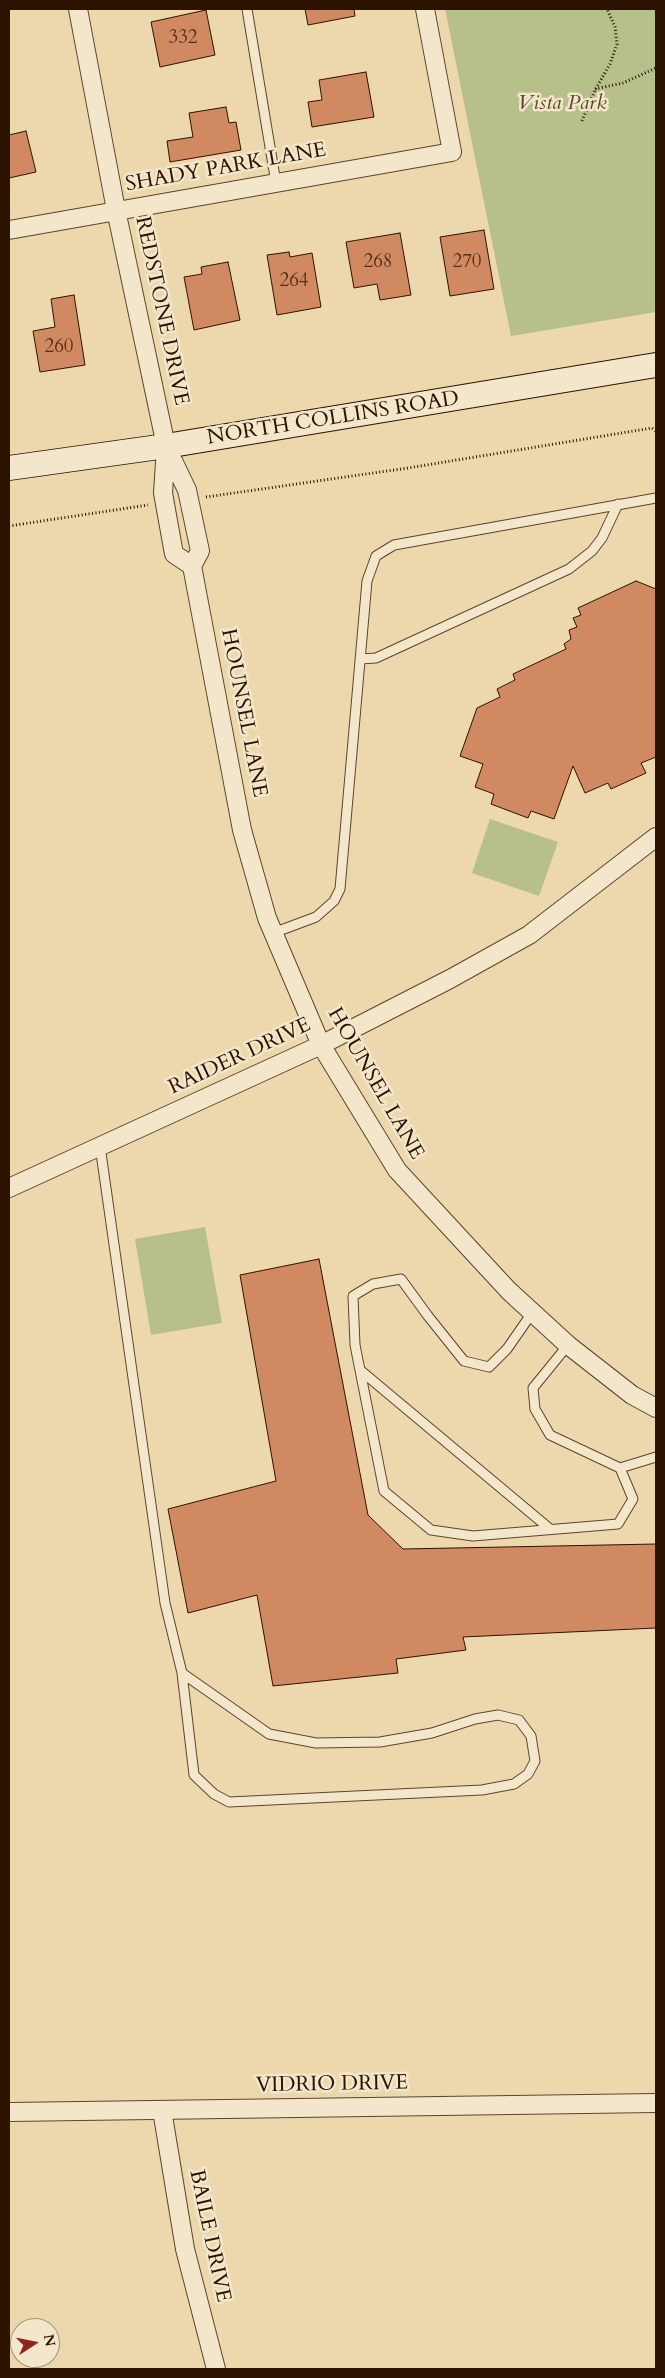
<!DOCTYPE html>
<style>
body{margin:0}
#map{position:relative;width:665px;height:2378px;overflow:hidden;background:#edd8ae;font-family:Cardo,serif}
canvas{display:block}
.frame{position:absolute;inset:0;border:10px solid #2c1300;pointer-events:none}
.north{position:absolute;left:10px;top:2318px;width:50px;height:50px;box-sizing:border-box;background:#f3e6ca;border:1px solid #a39279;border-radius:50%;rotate:79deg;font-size:14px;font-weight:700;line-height:20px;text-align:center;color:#2c1300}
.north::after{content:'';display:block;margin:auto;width:18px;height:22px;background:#8f2418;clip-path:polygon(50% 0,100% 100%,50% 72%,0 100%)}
</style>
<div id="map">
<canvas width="665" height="2378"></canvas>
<div class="frame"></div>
<div class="north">N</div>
</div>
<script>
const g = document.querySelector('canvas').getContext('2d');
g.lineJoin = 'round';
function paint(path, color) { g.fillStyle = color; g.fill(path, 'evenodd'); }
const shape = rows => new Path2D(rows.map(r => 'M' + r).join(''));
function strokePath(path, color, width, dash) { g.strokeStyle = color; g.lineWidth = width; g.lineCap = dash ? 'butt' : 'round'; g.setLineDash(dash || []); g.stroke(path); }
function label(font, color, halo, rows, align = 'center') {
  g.font = font + ' Cardo,serif'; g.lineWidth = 5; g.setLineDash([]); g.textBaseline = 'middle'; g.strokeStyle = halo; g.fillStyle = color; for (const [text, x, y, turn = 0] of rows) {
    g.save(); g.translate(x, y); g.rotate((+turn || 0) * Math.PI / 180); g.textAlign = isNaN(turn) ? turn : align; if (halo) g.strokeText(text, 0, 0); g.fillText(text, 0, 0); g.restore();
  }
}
paint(shape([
 [445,9,656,9,656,312,511,336],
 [490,819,558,842,539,896,472,873],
 [205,1227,222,1323,151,1335,135,1239]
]), '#b7bf8b');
const building = shape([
 [305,9,354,9,355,16,308,25,305,9],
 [206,10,215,55,160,67,151,22,206,10],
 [366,72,374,117,312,127,308,102,322,100,319,80,366,72],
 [226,107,229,123,236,122,241,150,170,162,167,141,193,137,189,113,226,107],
 [26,131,36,172,9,178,9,135,26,131],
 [484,230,494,289,450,296,440,237,484,230],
 [400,233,411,295,380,300,377,284,354,288,346,242,400,233],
 [289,252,290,257,312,253,321,307,277,315,267,255,289,252],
 [228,262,240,320,194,330,184,277,202,274,201,267,228,262],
 [74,295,85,365,40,372,33,331,55,327,51,299,74,295],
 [636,581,656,589,656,757,641,763,646,773,611,789,608,783,585,793,573,766,554,819,531,811,528,818,491,804,494,794,475,787,483,764,460,756,477,708,500,697,497,689,515,680,513,674,566,649,564,644,571,639,569,630,577,627,573,618,581,615,578,608,636,581],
 [319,1259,368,1515,403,1549,656,1544,656,1628,463,1637,466,1650,396,1659,398,1673,273,1686,257,1595,188,1613,168,1509,276,1481,240,1275,319,1259]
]);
paint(building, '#d08961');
strokePath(building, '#2c1300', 1);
const lane = shape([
 [247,9,276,183],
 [360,659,376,658,569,569,592,551,602,538,618,504],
 [273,933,316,917,334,901,340,889,367,581,376,556,394,545,656,498],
 [100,1146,165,1603,182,1673,269,1734,316,1743,380,1742,432,1733,475,1719,498,1715,519,1720,531,1736,535,1761,528,1774,514,1784,482,1790,229,1802,214,1794,194,1775,182,1673],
 [532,1313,507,1349,489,1367,464,1361,428,1316,401,1279,373,1284,353,1296,355,1345,384,1491,431,1530,473,1536,618,1524,633,1499,620,1468,550,1435,535,1409,533,1388,568,1345],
 [360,1370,550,1529],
 [620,1468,656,1457]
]);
const street = shape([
 [78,9,116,210,166,446,187,490,200,551,192,566,242,830,267,918,321,1045,397,1170,509,1291,568,1345,632,1395,656,1408],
 [9,230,452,152,425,9],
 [166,447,163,493,174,554,192,566],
 [9,1188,321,1045,450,979,529,935,656,837],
 [162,2110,185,2249,216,2369],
 [9,2112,656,2103]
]);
const secondary = shape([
 [9,468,166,446,656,365]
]);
strokePath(lane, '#5c442c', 11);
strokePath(street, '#5c442c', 20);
strokePath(secondary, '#2c1300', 26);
strokePath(shape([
 [595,89,623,83,656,68],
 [582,121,595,90,610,64,617,44,615,27,607,9],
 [206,497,408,468,652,428,656,431],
 [9,526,148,505]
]), '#2c1300', 3, [1, 2.5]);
strokePath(lane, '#f3e6ca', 9);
strokePath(street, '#f3e6ca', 18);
strokePath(secondary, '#f3e6ca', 24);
label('19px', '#553018', null, [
 ["332",183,39],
 ["268",378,263],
 ["270",467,263],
 ["264",294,282],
 ["260",59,348]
]);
label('italic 21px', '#56472a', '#f3e6ca', [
 ["Vista Park",562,104]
]);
label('21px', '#2c1300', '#f3e6ca', [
 ["SHADY PARK LANE",226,168,-10],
 ["REDSTONE DRIVE",161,311,78],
 ["NORTH COLLINS ROAD",333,419,-9],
 ["HOUNSEL LANE",243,713,79],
 ["RAIDER DRIVE",240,1057,-25],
 ["HOUNSEL LANE",375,1084,60],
 ["VIDRIO DRIVE",332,2085,-1],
 ["BAILE DRIVE",209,2236,78]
]);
</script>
